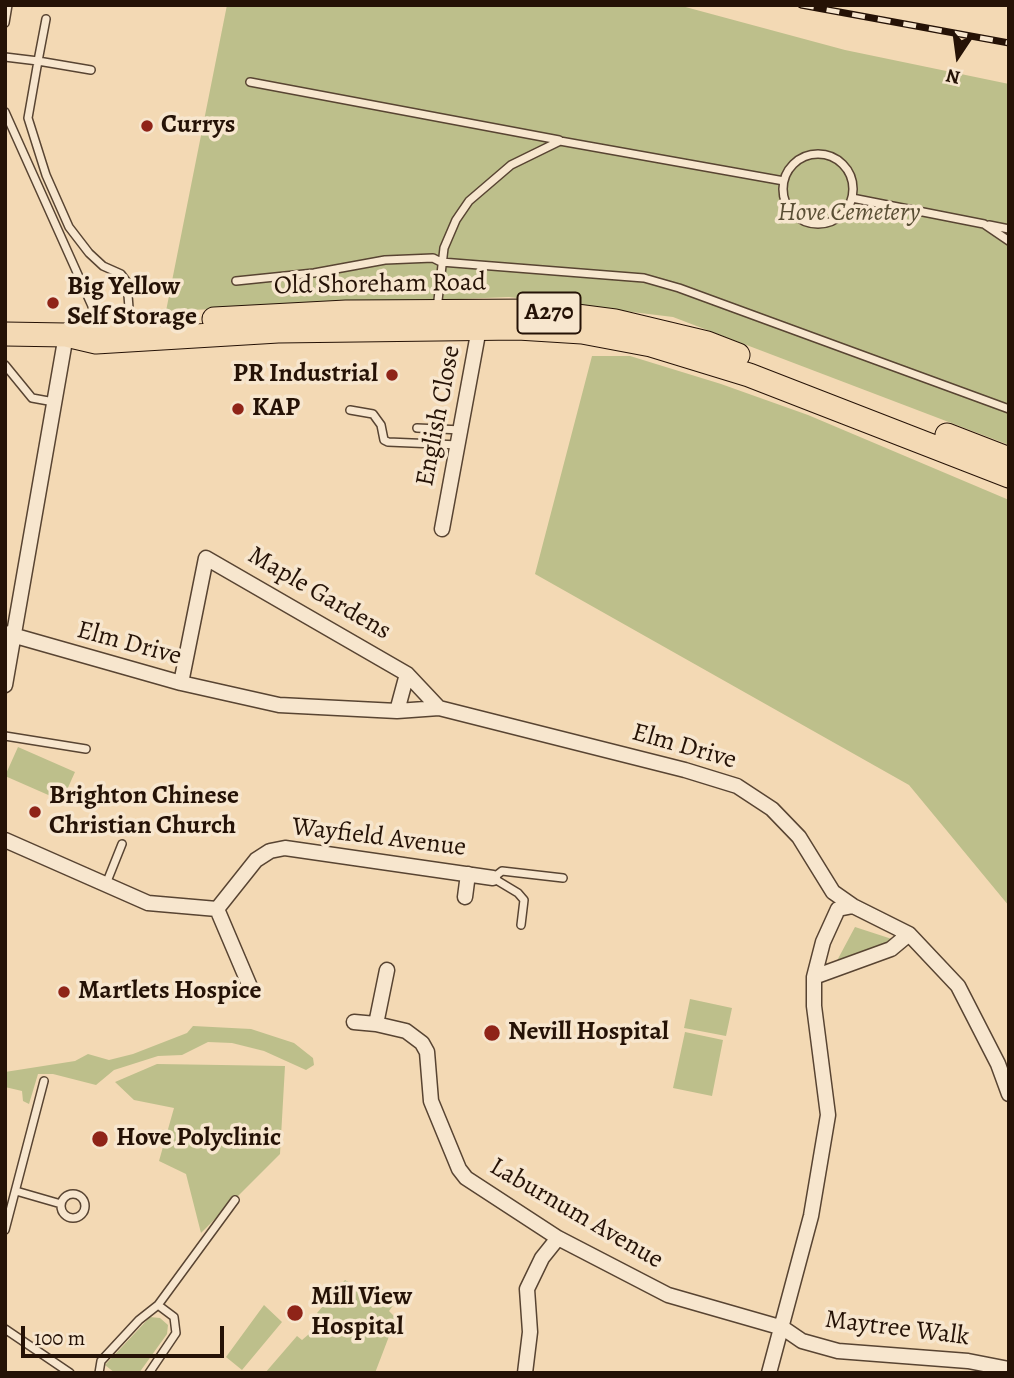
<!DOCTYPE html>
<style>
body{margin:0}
#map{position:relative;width:1014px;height:1378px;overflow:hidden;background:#f3d9b4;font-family:Alegreya,serif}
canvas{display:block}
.frame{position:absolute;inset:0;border:7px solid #251206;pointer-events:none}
.north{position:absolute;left:923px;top:21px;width:70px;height:70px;-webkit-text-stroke:5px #f7e6ce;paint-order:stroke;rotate:193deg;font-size:19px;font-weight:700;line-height:28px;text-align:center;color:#251206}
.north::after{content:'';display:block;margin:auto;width:24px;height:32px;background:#251206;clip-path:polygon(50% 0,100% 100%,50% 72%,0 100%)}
.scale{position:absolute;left:21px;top:1326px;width:203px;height:32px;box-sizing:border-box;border:4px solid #251206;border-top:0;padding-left:9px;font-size:21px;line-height:24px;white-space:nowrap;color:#251206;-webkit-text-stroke:5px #f7e6ce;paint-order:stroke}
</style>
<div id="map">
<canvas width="1014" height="1378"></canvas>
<div class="frame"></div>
<div class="north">N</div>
<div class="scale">100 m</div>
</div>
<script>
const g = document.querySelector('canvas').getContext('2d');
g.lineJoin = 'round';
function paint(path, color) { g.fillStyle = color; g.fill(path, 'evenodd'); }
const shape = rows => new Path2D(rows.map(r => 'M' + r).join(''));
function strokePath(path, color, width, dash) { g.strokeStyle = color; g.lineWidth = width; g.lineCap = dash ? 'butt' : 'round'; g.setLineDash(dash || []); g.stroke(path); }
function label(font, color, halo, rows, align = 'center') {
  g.font = font + ' Alegreya,serif'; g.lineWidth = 7; g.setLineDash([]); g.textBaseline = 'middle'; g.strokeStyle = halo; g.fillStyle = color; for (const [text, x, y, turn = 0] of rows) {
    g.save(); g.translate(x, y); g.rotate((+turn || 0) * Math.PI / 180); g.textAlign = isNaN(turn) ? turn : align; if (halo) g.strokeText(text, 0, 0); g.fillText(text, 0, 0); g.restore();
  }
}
paint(shape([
 [227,5,678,5,845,50,1009,84,1009,445,673,317,509,297,166,311],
 [592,356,630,356,721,384,808,415,1009,500,1009,906,909,785,535,574],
 [18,747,75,772,62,801,5,776],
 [855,927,898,941,832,970],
 [690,999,732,1008,726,1036,684,1028],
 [193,1026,251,1029,294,1043,313,1058,314,1065,306,1070,264,1051,232,1043,208,1042,182,1055,158,1056,114,1070,96,1085,53,1074,38,1074,29,1104,23,1101,22,1091,5,1087,5,1072,75,1061,88,1054,109,1060,133,1054,187,1033],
 [685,1032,723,1040,712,1096,673,1088],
 [157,1064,285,1066,280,1154,201,1233,186,1174,159,1161,174,1108,134,1100,115,1082],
 [345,1280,356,1287,374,1284,398,1299,389,1311,396,1318,375,1373,265,1373,297,1336,302,1340,309,1334,320,1316,317,1313],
 [264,1305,282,1322,242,1370,226,1357],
 [150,1317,160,1318,168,1325,167,1334,139,1373,115,1373,105,1365]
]), '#bdbf8b');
const service = shape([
 [5,23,8,5],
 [5,57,38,61,46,19],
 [91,70,38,61,28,118,46,175,69,227,89,253,103,266,121,274,127,282,130,321],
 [250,82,559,140],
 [5,112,92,306,93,321],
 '783 189a35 35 0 1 1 70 0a35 35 0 1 1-70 0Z',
 [852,198,984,224,1009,241],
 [989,225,1009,229],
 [236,281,314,273,385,260,433,258,441,262,644,278,679,288,1009,409],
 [437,309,444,248,456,220,469,201,511,165,560,141,784,181],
 [5,365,32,398,54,402],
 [350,410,373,414,381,425,384,440,388,442,459,445],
 [417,428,462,430],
 [5,736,86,749],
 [106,884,122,844],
 [521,925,524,900,518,893,493,878,502,871,563,878],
 [16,1191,61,1204],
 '61 1206a12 12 0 1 1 24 0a12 12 0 1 1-24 0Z',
 [5,1230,44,1081],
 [5,1329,70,1373],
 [99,1373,101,1361,139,1320,158,1305,235,1200],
 [149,1373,176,1333,174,1317,158,1305]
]);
const minor = shape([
 [442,529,480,323],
 [5,633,181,683,279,705,397,711,439,708,685,770,737,786,772,809,799,837,833,892,853,906,909,934,958,986,998,1064,1009,1094],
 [181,683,206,558,407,674,439,708],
 [5,685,66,335],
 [397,711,407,674],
 [5,840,148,903,217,909,256,860,270,851,285,848,493,878],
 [465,897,468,874],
 [217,909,251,989],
 [387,970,376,1024,406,1031,422,1043,427,1052,431,1101,459,1169,466,1178,558,1238,668,1295,783,1328,802,1341,838,1351,968,1361,1009,1369],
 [814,977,891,949,909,934],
 [354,1022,376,1024],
 [525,1373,530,1332,527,1289,542,1258,558,1238],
 [769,1373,811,1216,828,1115,814,1006,814,977,823,942,838,909,853,906]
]);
const primary = shape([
 [214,319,346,312,538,311,615,321,707,343,738,355],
 [5,334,66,335,96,342,278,331,518,328,582,332,651,345,749,375,1009,476],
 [66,335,93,324,149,323],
 [947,435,1009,459]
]);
strokePath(service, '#584432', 10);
strokePath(minor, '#584432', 17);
strokePath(primary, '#251206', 25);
strokePath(service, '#f7e6ce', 7);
strokePath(minor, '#f7e6ce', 14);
strokePath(primary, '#f3d9b4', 23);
const rail = shape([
 [801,5,1009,43]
]);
strokePath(rail, '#251206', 7);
strokePath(rail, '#f7e6ce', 4.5, [13]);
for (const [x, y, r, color] of [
 [147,126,7,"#8f2418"],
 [53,303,7,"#8f2418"],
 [392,375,7,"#8f2418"],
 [238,409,7,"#8f2418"],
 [35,812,7,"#8f2418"],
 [64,992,7,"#8f2418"],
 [492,1033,9,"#8f2418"],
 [100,1139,9,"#8f2418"],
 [295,1313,9,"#8f2418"]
]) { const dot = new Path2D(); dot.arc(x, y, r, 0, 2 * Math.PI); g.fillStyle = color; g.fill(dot); strokePath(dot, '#f7e6ce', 2.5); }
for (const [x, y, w] of [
 [549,313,63]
]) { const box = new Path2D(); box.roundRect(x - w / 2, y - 20.5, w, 41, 5); g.fillStyle = '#f7e6ce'; g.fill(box); strokePath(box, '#251206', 2); }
label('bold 24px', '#251206', null, [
 ["A270",549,313]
]);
label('bold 26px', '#251206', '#f7e6ce', [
 ["Currys",161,126],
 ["Big Yellow",67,288],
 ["Self Storage",67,318],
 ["PR Industrial",378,375,"right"],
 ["KAP",252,409],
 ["Brighton Chinese",49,797],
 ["Christian Church",49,827],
 ["Martlets Hospice",78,992],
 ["Nevill Hospital",508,1033],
 ["Hove Polyclinic",116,1139],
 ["Mill View",311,1298],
 ["Hospital",311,1328]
], 'left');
label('italic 26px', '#5a4f35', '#f7e6ce', [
 ["Hove Cemetery",849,214]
]);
label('26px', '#251206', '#f7e6ce', [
 ["Old Shoreham Road",380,285,-1],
 ["English Close",439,416,-79],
 ["Maple Gardens",319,594,30],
 ["Elm Drive",129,644,15],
 ["Elm Drive",684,747,16],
 ["Wayfield Avenue",379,838,7],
 ["Laburnum Avenue",576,1214,30],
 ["Maytree Walk",897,1329,7]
]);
</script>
